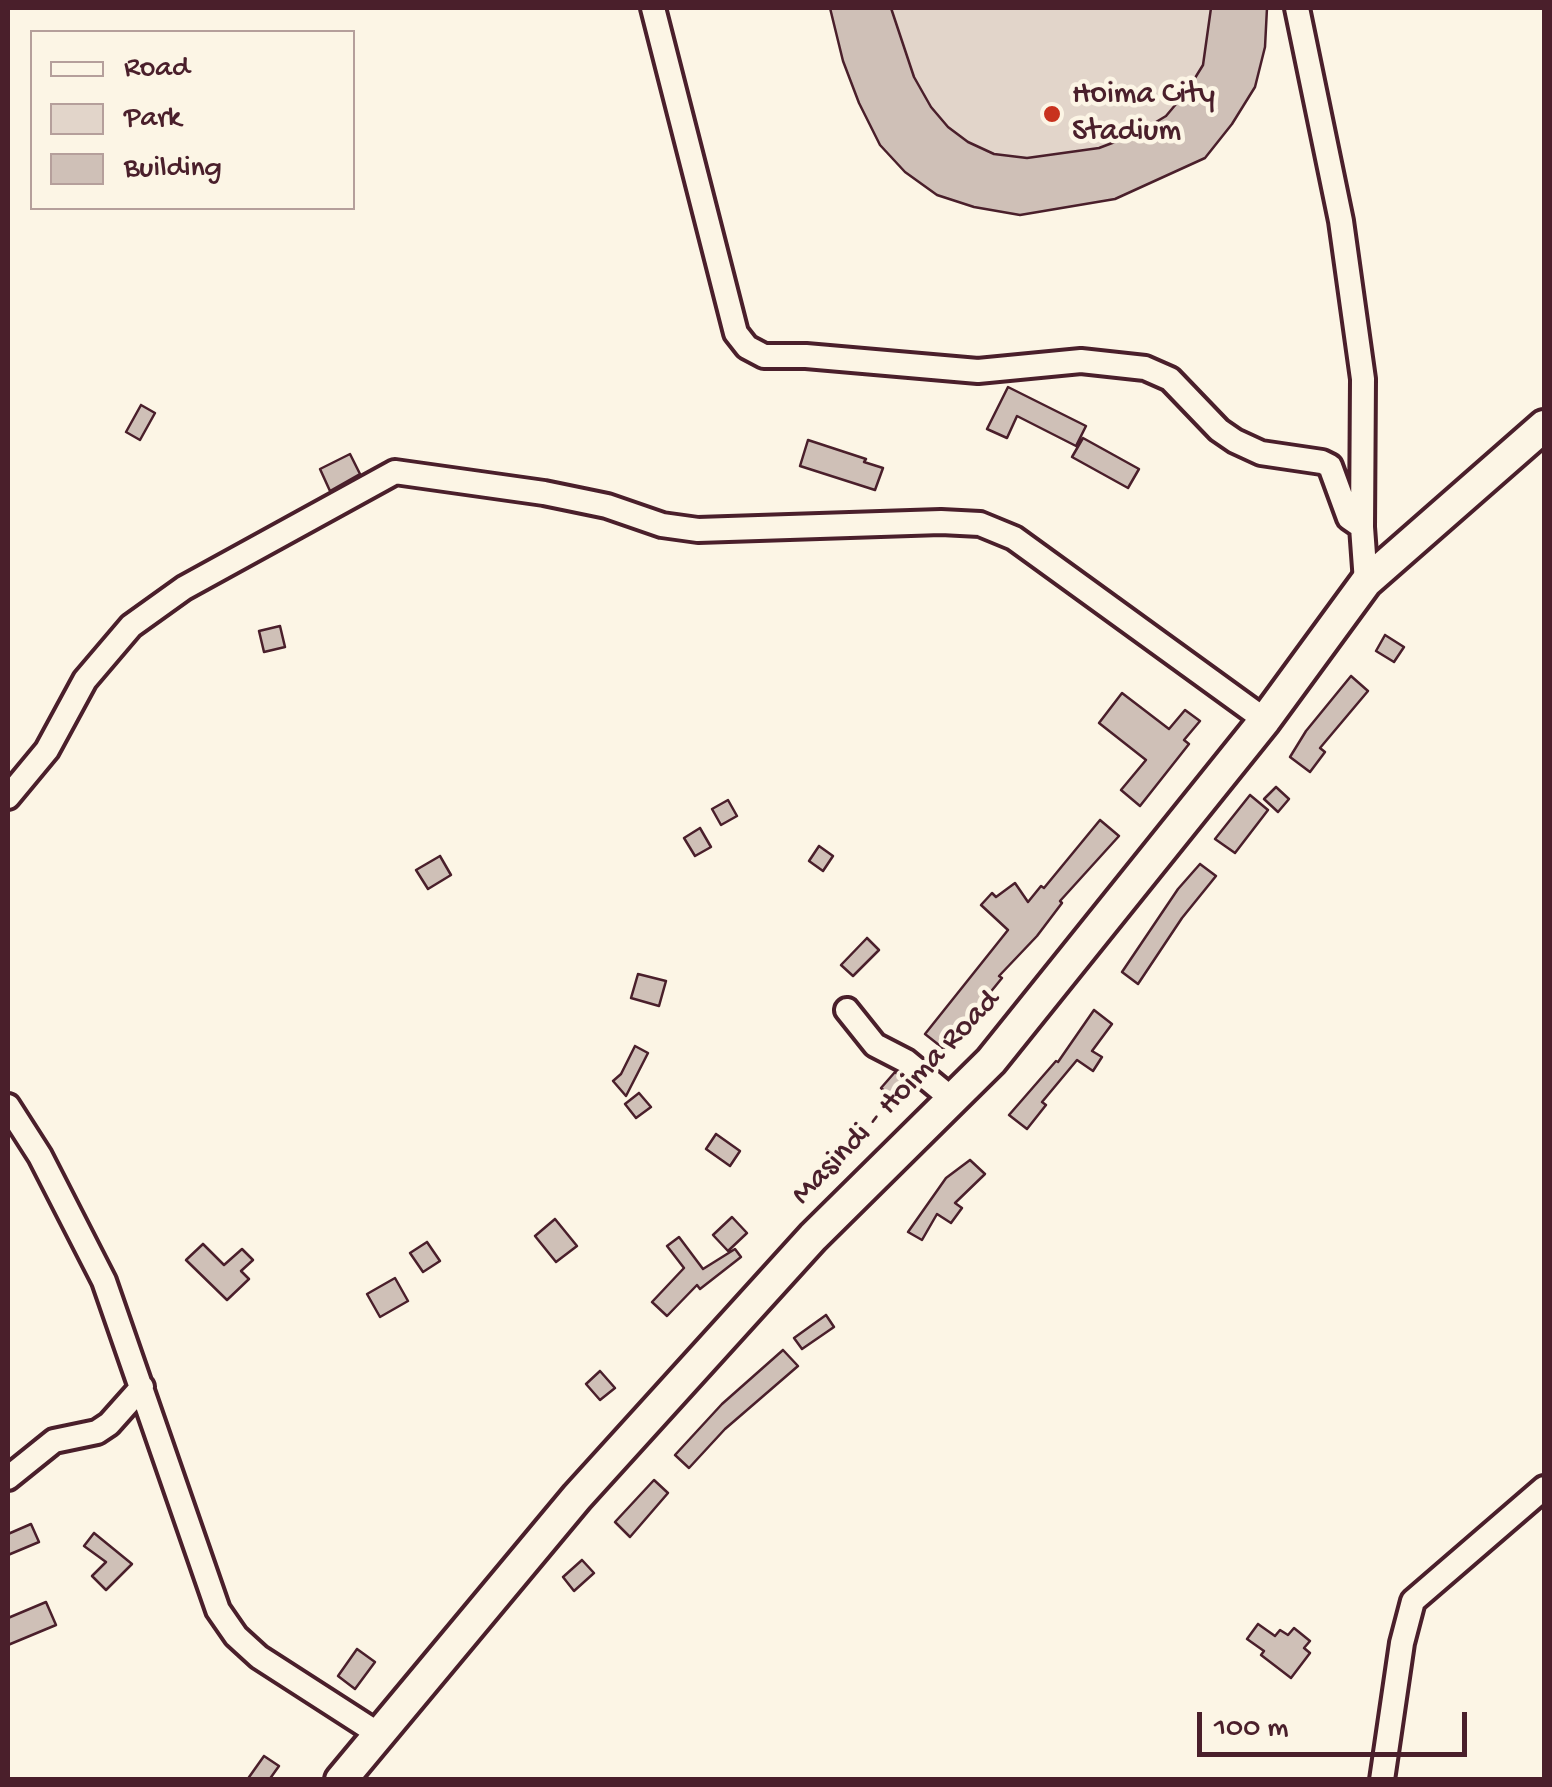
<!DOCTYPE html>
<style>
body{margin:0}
#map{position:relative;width:1552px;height:1787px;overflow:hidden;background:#fcf5e5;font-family:"Gochi Hand",sans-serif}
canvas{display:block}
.frame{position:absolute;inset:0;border:10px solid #4a1f2b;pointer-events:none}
.legend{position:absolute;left:30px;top:30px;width:325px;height:180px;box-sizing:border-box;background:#fcf5e5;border:2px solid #b59f9b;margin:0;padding:12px 18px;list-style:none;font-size:30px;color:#4a1f2b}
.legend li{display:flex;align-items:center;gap:20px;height:50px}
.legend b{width:50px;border:2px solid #b59f9b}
.scale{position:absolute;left:1197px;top:1712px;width:270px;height:45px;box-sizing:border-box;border:5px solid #4a1f2b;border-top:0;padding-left:12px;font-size:30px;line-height:35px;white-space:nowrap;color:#4a1f2b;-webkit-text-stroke:8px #fcf5e5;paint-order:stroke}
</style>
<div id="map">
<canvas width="1552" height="1787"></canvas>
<div class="frame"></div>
<ul class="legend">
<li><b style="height:12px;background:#fcf5e5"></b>Road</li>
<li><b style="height:28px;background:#e2d5ca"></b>Park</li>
<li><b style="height:28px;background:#cfc0b7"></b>Building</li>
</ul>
<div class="scale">100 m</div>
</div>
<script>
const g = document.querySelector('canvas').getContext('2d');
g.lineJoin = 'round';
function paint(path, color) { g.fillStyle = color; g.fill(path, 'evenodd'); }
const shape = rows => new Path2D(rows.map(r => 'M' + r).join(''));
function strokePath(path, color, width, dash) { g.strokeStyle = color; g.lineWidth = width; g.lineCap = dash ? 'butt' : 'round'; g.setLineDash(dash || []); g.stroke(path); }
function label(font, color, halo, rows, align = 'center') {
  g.font = font + ' "Gochi Hand",sans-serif'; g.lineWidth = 9; g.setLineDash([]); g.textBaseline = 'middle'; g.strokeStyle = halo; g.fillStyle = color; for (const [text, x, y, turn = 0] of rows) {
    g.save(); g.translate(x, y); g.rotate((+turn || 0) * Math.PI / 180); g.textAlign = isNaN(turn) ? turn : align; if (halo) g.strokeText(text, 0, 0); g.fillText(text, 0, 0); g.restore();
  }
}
paint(shape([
 [830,8,1266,8,1265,47,1255,87,1232,124,1205,158,1115,199,1021,215,974,207,937,195,859,103,843,61]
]), '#e2d5ca');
const building = shape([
 [830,8,891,8,914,77,931,107,948,127,968,142,994,154,1027,158,1099,148,1136,134,1166,116,1187,91,1203,65,1211,8,1267,8,1265,47,1255,87,1232,124,1205,158,1115,199,1020,215,974,207,937,195,905,172,880,145,859,103,843,61,830,8],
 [1008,387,1086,426,1076,446,1017,416,1007,438,987,429,1008,387],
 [141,405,155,413,140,440,126,432,141,405],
 [1083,438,1139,469,1128,488,1072,457,1083,438],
 [808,440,866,459,864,462,883,468,875,490,800,466,808,440],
 [350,454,360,474,330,491,320,469,350,454],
 [280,626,285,647,264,652,259,631,280,626],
 [1385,635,1404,647,1394,662,1376,651,1385,635],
 [1351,676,1368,691,1320,748,1325,752,1310,772,1290,757,1306,731,1351,676],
 [1122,693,1169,729,1185,710,1200,721,1184,740,1189,744,1140,806,1121,790,1146,760,1099,723,1122,693],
 [1276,787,1289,799,1278,812,1264,799,1276,787],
 [1250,795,1268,810,1235,853,1215,839,1250,795],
 [728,800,737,816,721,825,712,809,728,800],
 [1100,820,1119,836,1060,901,1062,903,1037,936,999,976,1002,978,944,1049,925,1034,1008,930,981,905,992,893,996,897,1015,883,1028,902,1041,886,1044,888,1100,820],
 [700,828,711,847,695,856,684,838,700,828],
 [819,846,833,856,823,871,809,861,819,846],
 [440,856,451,875,428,889,416,870,440,856],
 [1200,864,1216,876,1182,918,1138,984,1122,972,1178,889,1200,864],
 [867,938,879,950,853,976,841,965,867,938],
 [638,974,666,981,659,1006,631,998,638,974],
 [1094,1010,1112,1024,1092,1051,1102,1057,1093,1071,1077,1060,1042,1102,1046,1105,1027,1129,1009,1115,1056,1061,1058,1062,1094,1010],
 [635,1046,648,1053,626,1096,613,1081,621,1074,635,1046],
 [895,1072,911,1085,896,1101,881,1088,895,1072],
 [639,1093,651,1107,636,1118,625,1104,639,1093],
 [716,1134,740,1151,730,1166,706,1149,716,1134],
 [970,1160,985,1174,955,1203,962,1208,951,1223,937,1214,922,1240,908,1232,946,1178,970,1160],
 [732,1217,747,1233,728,1251,713,1235,732,1217],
 [555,1219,577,1246,556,1262,535,1236,555,1219],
 [679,1237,703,1269,735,1249,741,1257,700,1289,697,1285,667,1316,652,1302,684,1268,667,1246,679,1237],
 [427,1242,440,1261,423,1272,410,1253,427,1242],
 [203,1244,224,1265,242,1249,253,1260,241,1271,249,1279,227,1300,186,1260,203,1244],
 [395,1278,408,1301,380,1317,367,1294,395,1278],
 [826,1315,834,1327,802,1349,794,1338,826,1315],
 [783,1350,798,1366,725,1429,689,1468,675,1455,722,1404,783,1350],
 [600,1371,615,1388,600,1400,586,1384,600,1371],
 [654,1480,668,1493,630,1537,615,1522,654,1480],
 [31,1524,39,1542,8,1555,8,1534,31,1524],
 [94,1533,132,1564,106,1590,92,1576,106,1562,84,1546,94,1533],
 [582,1560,594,1573,574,1591,563,1577,582,1560],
 [46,1602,56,1625,8,1645,8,1618,46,1602],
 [1258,1624,1275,1636,1280,1630,1288,1635,1294,1628,1310,1641,1304,1648,1310,1653,1291,1678,1261,1655,1264,1651,1247,1639,1258,1624],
 [357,1649,375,1662,355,1689,338,1676,357,1649],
 [264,1756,279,1766,269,1780,247,1780,264,1756]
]);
paint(building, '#cfc0b7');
strokePath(building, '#4a1f2b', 2.5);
const street = shape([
 [653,8,736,333,747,347,764,356,806,356,978,371,1081,361,1145,368,1170,379,1219,430,1235,441,1261,453,1322,462,1330,466,1349,518,1362,527],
 [1297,8,1341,221,1363,379,1362,527,1366,582],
 [8,797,47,750,85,680,131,626,184,588,395,472,544,493,607,506,662,525,698,530,941,522,980,524,1014,538,1265,720],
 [847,1010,875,1045,906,1061,952,1099],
 [8,1106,40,1156,104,1281,218,1610,236,1636,259,1657,377,1733],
 [8,1478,54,1441,97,1432,109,1424,142,1387],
 [1382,1780,1402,1643,1413,1601,1544,1488]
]);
const secondary = shape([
 [341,1780,577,1497,813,1237,991,1061,1265,720,1366,582,1544,426]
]);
strokePath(street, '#4a1f2b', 30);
strokePath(secondary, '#4a1f2b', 38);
strokePath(street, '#fcf5e5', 22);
strokePath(secondary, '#fcf5e5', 30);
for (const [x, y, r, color] of [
 [1052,114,10,"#c8321e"]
]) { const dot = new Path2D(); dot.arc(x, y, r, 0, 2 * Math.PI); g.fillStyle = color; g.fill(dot); strokePath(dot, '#fcf5e5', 4); }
label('32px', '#4a1f2b', '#fcf5e5', [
 ["Hoima City",1072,96],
 ["Stadium",1072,133]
], 'left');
label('32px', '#4a1f2b', '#fcf5e5', [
 ["Masindi - Hoima Road",897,1099,-46]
]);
</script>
